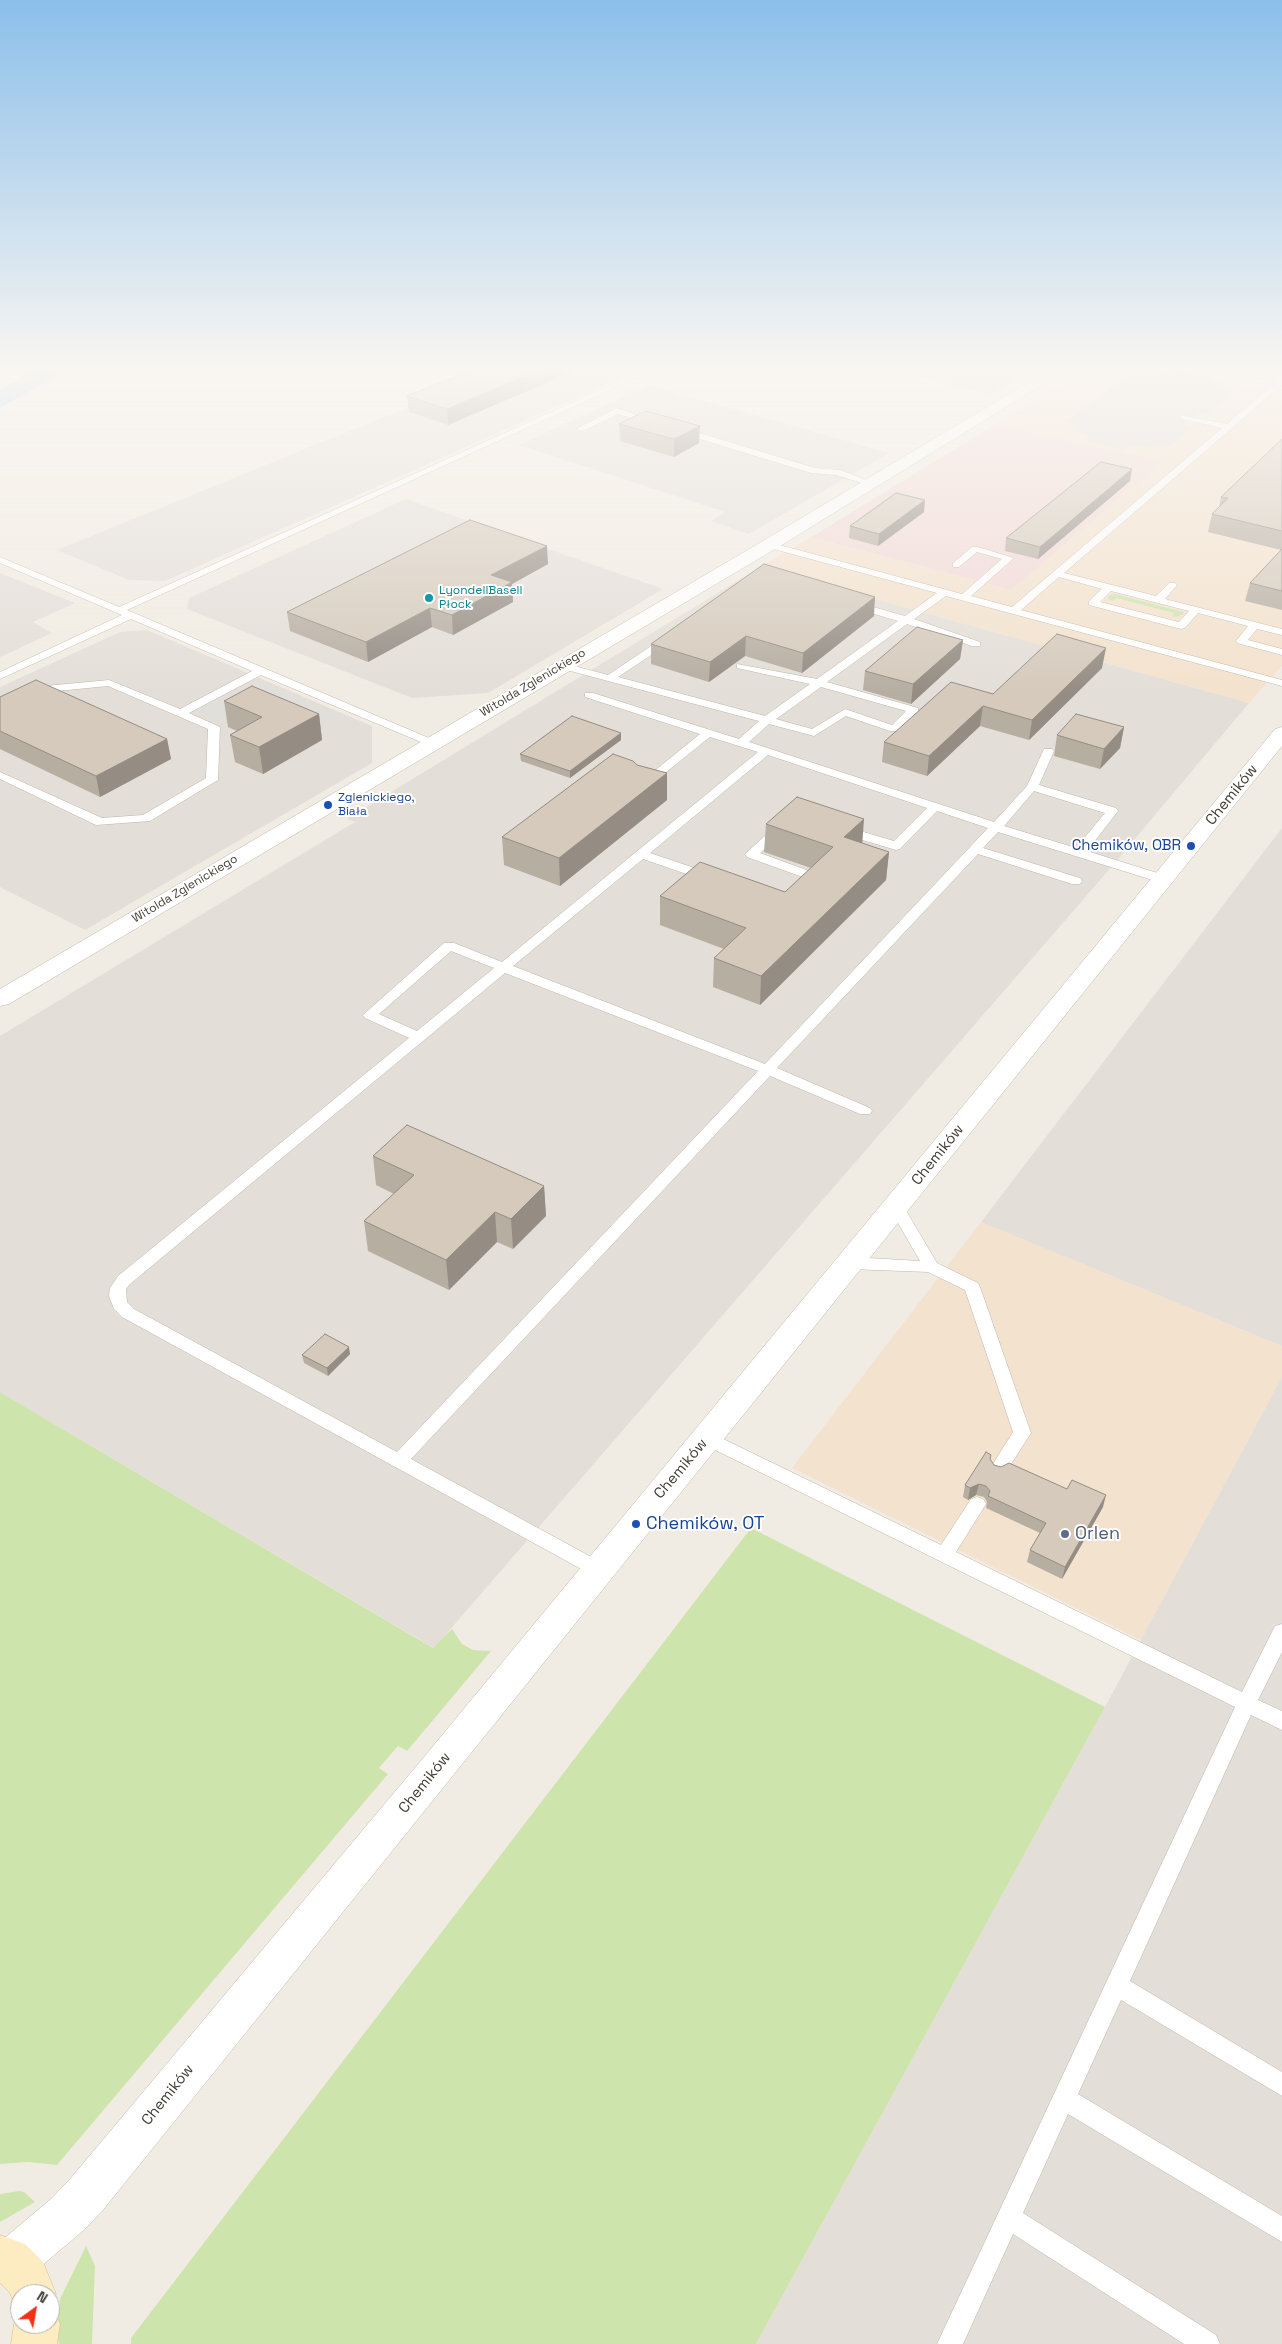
<!DOCTYPE html>
<meta charset="utf-8">
<style>
body{margin:0}
#map{position:relative;width:1282px;height:2344px;overflow:hidden;background:#f1ece3;font-family:"Space Grotesk",sans-serif}
canvas{display:block}
.north{position:absolute;left:10px;top:2284px;width:50px;height:50px;box-sizing:border-box;background:#fff;border:1px solid #b3b1ad;border-radius:50%;rotate:32deg;font-size:14px;font-weight:700;line-height:20px;text-align:center;color:#423c33}
.north::after{content:'';display:block;margin:auto;width:18px;height:22px;background:#f52f16;clip-path:polygon(50% 0,100% 100%,50% 72%,0 100%)}
</style>
<div id="map">
<canvas width="1282" height="2344"></canvas>
<div class="north">N</div>
</div>
<script>
const g = document.querySelector('canvas').getContext('2d');
g.lineJoin = 'round';
function paint(path, color) { g.fillStyle = color; g.fill(path, 'evenodd'); }
const shape = rows => new Path2D(rows.map(r => 'M' + r).join(''));
function strokePath(path, color, width, dash) { g.strokeStyle = color; g.lineWidth = width; g.lineCap = dash ? 'butt' : 'round'; g.setLineDash(dash || []); g.stroke(path); }
function label(font, color, halo, rows, align = 'center') {
  g.font = font + ' "Space Grotesk",sans-serif'; g.lineWidth = 4; g.setLineDash([]); g.textBaseline = 'middle'; g.strokeStyle = halo; g.fillStyle = color; for (const [text, x, y, turn = 0] of rows) {
    g.save(); g.translate(x, y); g.rotate((+turn || 0) * Math.PI / 180); g.textAlign = isNaN(turn) ? turn : align; if (halo) g.strokeText(text, 0, 0); g.fillText(text, 0, 0); g.restore();
  }
}
paint(shape([
 [1094,366,1144,366,1282,394,1282,666,1249,703,760,567,811,537,1012,590,1161,461,996,424],
 [981,1222,1282,1346,1282,1377,1141,1640,792,1468]
]), '#f3e2cd');
paint(shape([
 [422,366,489,366,459,377],
 [509,366,648,366,165,581,129,580,57,550],
 [880,366,1041,366,990,395],
 [649,385,889,453,749,534,711,521,725,512,519,445],
 [406,499,663,589,488,693,412,698,187,609,189,598],
 [760,567,1249,703,1108,871,434,1648,0,1392,0,1036,355,822,347,819],
 [0,573,75,603,33,622,52,633,0,657],
 [147,630,372,726,372,763,85,930,0,887,0,687,120,632],
 [1282,828,1282,1346,981,1222],
 [1282,1377,1282,2344,756,2344,1105,1707]
]), '#e3ded8');
paint(shape([
 [996,424,1162,461,1012,590,811,537]
]), '#f2d9d6');
paint(shape([
 [1115,594,1183,612,1184,614,1174,617,1172,616,1174,613,1116,598,1113,601,1108,599,1108,596],
 [0,1392,433,1648,452,1629,462,1644,473,1650,491,1651,407,1751,398,1746,379,1768,388,1774,57,2165,28,2162,0,2164],
 [751,1528,1105,1707,756,2344,131,2344,131,2338],
 [19,2191,24,2192,35,2202,0,2222,0,2194],
 [86,2246,95,2266,92,2344,59,2344,57,2336,60,2299]
]), '#cde5ac');
paint(shape([
 [1169,368,1216,378,1213,381,1222,385,1225,390,1234,391,1207,415,1197,413,1183,425,1192,428,1170,446,1160,444,1147,447,1128,446,1124,449,1085,440,1089,436,1075,431,1075,424,1066,422,1133,371,1142,373,1152,370,1166,371],
 [259,683,336,716,308,731,229,724,195,709,222,695,229,698]
]), '#e1dfdb');
paint(shape([
 [29,366,66,366,62,373,0,408,0,389,14,383]
]), '#9fd0ee');
const service = shape([
 [653,366,663,366,127,610,436,741,438,743,436,745,428,745,261,675,189,713,220,727,218,780,150,821,96,825,0,779,0,772,102,818,143,815,206,778,208,729,108,686,37,693,0,711,0,704,35,687,109,680,180,709,252,671,131,619,0,679,0,672,122,615,0,563,0,557,119,607,653,366],
 [1279,379,1282,379,1282,385,1064,573,1156,596,1169,583,1175,583,1177,585,1165,599,1282,629,1282,635,1257,629,1248,640,1282,649,1282,655,1237,643,1236,641,1248,626,1198,613,1185,628,1181,629,1089,605,1089,601,1102,589,1059,577,1021,610,1282,680,1282,686,946,596,914,619,980,642,980,646,972,646,907,624,827,682,918,708,918,712,898,731,890,731,846,716,814,736,769,724,749,742,994,822,1027,786,1044,749,1052,749,1054,751,1039,785,1116,808,1118,811,1087,851,1167,876,1169,879,1163,883,1159,882,998,832,983,848,1080,878,1082,881,1080,884,1072,884,978,854,777,1068,870,1108,872,1111,870,1114,860,1114,770,1076,411,1459,606,1565,608,1570,606,1575,599,1578,592,1575,122,1317,114,1309,109,1296,110,1288,118,1276,409,1038,365,1018,363,1015,444,943,454,943,502,962,758,752,710,737,650,785,642,785,640,783,642,781,700,734,585,697,585,693,593,693,739,739,759,721,559,668,559,664,563,663,608,675,663,638,671,638,671,642,618,677,765,716,810,684,737,668,737,664,817,679,898,621,851,607,851,603,859,603,905,616,937,593,766,547,766,543,772,543,962,594,1002,559,977,552,959,567,953,567,953,563,972,547,978,547,1014,558,971,596,1012,607,1222,428,1181,419,1181,415,1227,424,1279,379],
 [1111,591,1189,611,1179,622,1100,602,1111,591],
 [821,687,906,711,892,725,845,709,812,729,776,719,821,687],
 [768,755,927,808,894,841,843,826,839,827,837,830,839,833,896,850,900,849,937,811,988,828,765,1064,513,966,643,859,704,880,712,880,714,877,712,874,650,853,768,755],
 [1034,791,1105,813,1076,848,1004,826,1034,791],
 [451,951,494,968,417,1031,379,1014,451,951],
 [505,973,758,1071,397,1452,134,1309,127,1302,126,1289,130,1284,505,973],
 [617,408,657,422,653,425,618,414,583,431,576,429,617,408],
 [677,428,683,428,815,468,840,470,875,483,871,486,836,475,811,473,677,432,677,428],
 [780,825,786,829,784,832,760,853,820,875,822,878,814,887,806,887,804,884,808,879,747,857,745,854,776,826,780,825],
 [896,1201,901,1202,937,1263,978,1283,980,1287,1031,1433,1004,1475,998,1477,992,1475,989,1470,1013,1432,965,1290,928,1272,850,1269,844,1267,842,1263,844,1259,850,1257,920,1261,888,1206,891,1202,896,1201],
 [707,1431,941,1545,971,1499,977,1497,983,1499,986,1504,956,1552,1242,1692,1275,1626,1282,1624,1282,1652,1258,1700,1282,1711,1282,1730,1251,1715,1130,1981,1282,2072,1282,2096,1121,2000,1078,2094,1282,2216,1282,2242,1068,2114,1023,2213,1216,2335,1220,2344,1184,2344,1013,2234,963,2344,937,2344,1235,1707,701,1443,698,1438,701,1433,707,1431]
]);
const minor = shape([
 [1211,366,1238,366,1282,375,1282,383,1218,370,1211,366],
 [1282,727,1282,746,103,2210,84,2230,27,2278,11,2284,0,2280,0,2242,52,2198,71,2178,424,1757,1275,729,1282,727]
]);
const tertiary = shape([
 [1056,366,1073,366,775,549,9,1004,0,1006,0,989,763,541,1056,366]
]);
const secondary = shape([
 [0,2235,25,2244,43,2262,56,2294,51,2307,53,2308,60,2324,57,2344,11,2344,14,2324,19,2311,17,2310,10,2293,0,2283,0,2235],
 [20,2294,50,2294,50,2324,20,2324,20,2294]
]);
strokePath(service, '#bfb6a9', 1);
strokePath(minor, '#bfb6a9', 1);
strokePath(tertiary, '#bfb6a9', 1);
strokePath(secondary, '#d1be93', 1);
paint(service, '#fff');
paint(minor, '#fff');
paint(tertiary, '#fff');
paint(secondary, '#fdecc1');
paint(shape([
 [483,366,583,366,583,367,448,425,409,412,407,396],
 [619,424,699,443,674,457,620,441],
 [1282,439,1282,610,1245,601,1250,583,1281,550,1208,532,1212,514,1219,508,1221,497],
 [1130,481,1038,559,1005,551,1006,538],
 [924,512,878,546,849,538,850,526],
 [548,564,512,584,513,602,453,635,432,627,368,662,290,631,287,612],
 [874,616,802,673,745,656,709,682,651,664,651,644],
 [963,640,960,659,911,704,863,690,865,671],
 [1102,668,1029,740,980,726,927,776,882,762,884,742,993,694],
 [0,697,167,739,171,759,100,797,0,749],
 [224,701,319,714,322,740,263,774,235,762,230,735,237,731,228,727],
 [1124,727,1120,748,1100,769,1054,756,1057,735],
 [621,740,570,778,521,761,520,754],
 [637,765,667,773,667,800,560,886,504,865,502,837],
 [766,824,862,843,889,852,886,880,760,1005,713,987,714,958,724,949,660,925,660,896,785,892,811,868,764,852],
 [373,1156,544,1186,546,1216,513,1249,497,1242,449,1290,368,1251,364,1221,394,1194,376,1185],
 [350,1354,328,1376,304,1363,302,1355],
 [991,1455,990,1460,994,1465,1103,1507,1062,1579,1027,1562,1030,1550,1040,1533,986,1508,987,1502,984,1497,976,1495,968,1500,963,1497,965,1485]
]), '#b7aea2');
paint(shape([
 [549,366,583,366,583,367,448,425,447,409],
 [700,426,699,443,674,457,674,439],
 [1132,469,1130,481,1038,559,1040,547],
 [925,500,924,512,878,546,879,534],
 [547,546,548,564,512,584,513,602,453,635,452,615,491,575],
 [875,597,874,616,802,673,803,653],
 [430,608,432,627,368,662,366,642],
 [746,636,745,656,709,682,710,662],
 [963,640,960,659,911,704,913,684],
 [1106,648,1102,668,1029,740,1032,720],
 [983,706,980,726,927,776,929,756],
 [319,714,322,740,263,774,259,747],
 [1124,727,1120,748,1100,769,1104,749],
 [621,733,621,740,570,778,570,771],
 [167,739,171,759,100,797,96,776],
 [667,773,667,800,560,886,559,858],
 [864,819,862,847,844,837],
 [889,852,886,880,760,1005,761,976],
 [544,1186,546,1216,513,1249,511,1219],
 [495,1212,497,1242,449,1290,446,1260],
 [349,1347,350,1354,328,1376,327,1368],
 [979,1484,976,1495,968,1500,970,1488],
 [1106,1495,1103,1507,1062,1579,1065,1567]
]), '#958d84');
const building = shape([
 [483,366,549,366,447,409,407,396,483,366],
 [646,411,700,426,674,439,619,424,646,411],
 [1282,439,1282,531,1212,514,1228,498,1221,497,1282,439],
 [1101,462,1132,469,1040,547,1006,538,1101,462],
 [896,493,925,500,879,534,850,526,896,493],
 [470,520,547,546,491,575,512,582,452,615,430,608,366,642,287,612,470,520],
 [1282,549,1282,591,1250,583,1282,549],
 [764,564,875,597,803,653,746,636,710,662,651,644,764,564],
 [917,627,963,640,913,684,865,671,917,627],
 [1057,634,1106,648,1032,720,983,706,929,756,884,742,951,682,993,694,1057,634],
 [36,680,167,739,96,776,0,731,0,697,36,680],
 [252,686,319,714,259,747,230,735,262,717,224,701,252,686],
 [1076,714,1124,727,1104,749,1057,735,1076,714],
 [572,716,621,733,570,771,520,754,572,716],
 [613,754,633,761,637,765,667,773,559,858,502,837,613,754],
 [797,797,864,819,844,837,889,852,761,976,714,958,746,928,660,896,700,862,785,892,833,847,766,824,797,797],
 [407,1125,544,1186,511,1219,495,1212,446,1260,364,1221,414,1175,373,1156,407,1125],
 [325,1334,349,1347,327,1368,302,1355,325,1334],
 [986,1452,991,1455,990,1459,994,1465,1001,1467,1009,1463,1067,1489,1072,1480,1106,1495,1065,1567,1030,1550,1046,1523,988,1496,990,1491,986,1486,979,1484,970,1488,965,1485,986,1452]
]);
paint(building, '#d5cabc');
strokePath(building, '#958d84', 1);
const sky = g.createLinearGradient(0, 0, 0, 694);
sky.addColorStop(0, '#8bbfea');
sky.addColorStop(0.53, '#f9f6f2');
sky.addColorStop(1, '#f9f6f200');
g.fillStyle = sky;
g.fillRect(0, 0, 1282, 694);
for (const [x, y, r, color] of [
 [429,598,5,"#0f9aa8"],
 [328,805,5,"#1a4fb4"],
 [1191,846,5,"#1a4fb4"],
 [636,1524,5,"#1a4fb4"],
 [1065,1534,5,"#5c6f8a"]
]) { const dot = new Path2D(); dot.arc(x, y, r, 0, 2 * Math.PI); g.fillStyle = color; g.fill(dot); strokePath(dot, '#fff', 2); }
label('12px', '#0d838f', '#fff', [
 ["LyondellBasell",439,591],
 ["Płock",439,605]
], 'left');
label('12px', '#423c33', '#fff', [
 ["Witolda Zglenickiego",533,683,-31],
 ["Witolda Zglenickiego",185,889,-31]
]);
label('12px', '#164399', '#fff', [
 ["Zglenickiego,",338,798],
 ["Biała",338,812]
], 'left');
label('15px', '#423c33', '#fff', [
 ["Chemików",1232,795,-51],
 ["Chemików",938,1155,-51],
 ["Chemików",681,1469,-50],
 ["Chemików",425,1783,-51],
 ["Chemików",168,2095,-51]
]);
label('15px', '#164399', '#fff', [
 ["Chemików, OBR",1181,846]
], 'right');
label('18px', '#164399', '#fff', [
 ["Chemików, OT",646,1524]
], 'left');
label('18px', '#4e5e75', '#fff', [
 ["Orlen",1075,1534]
], 'left');
</script>
